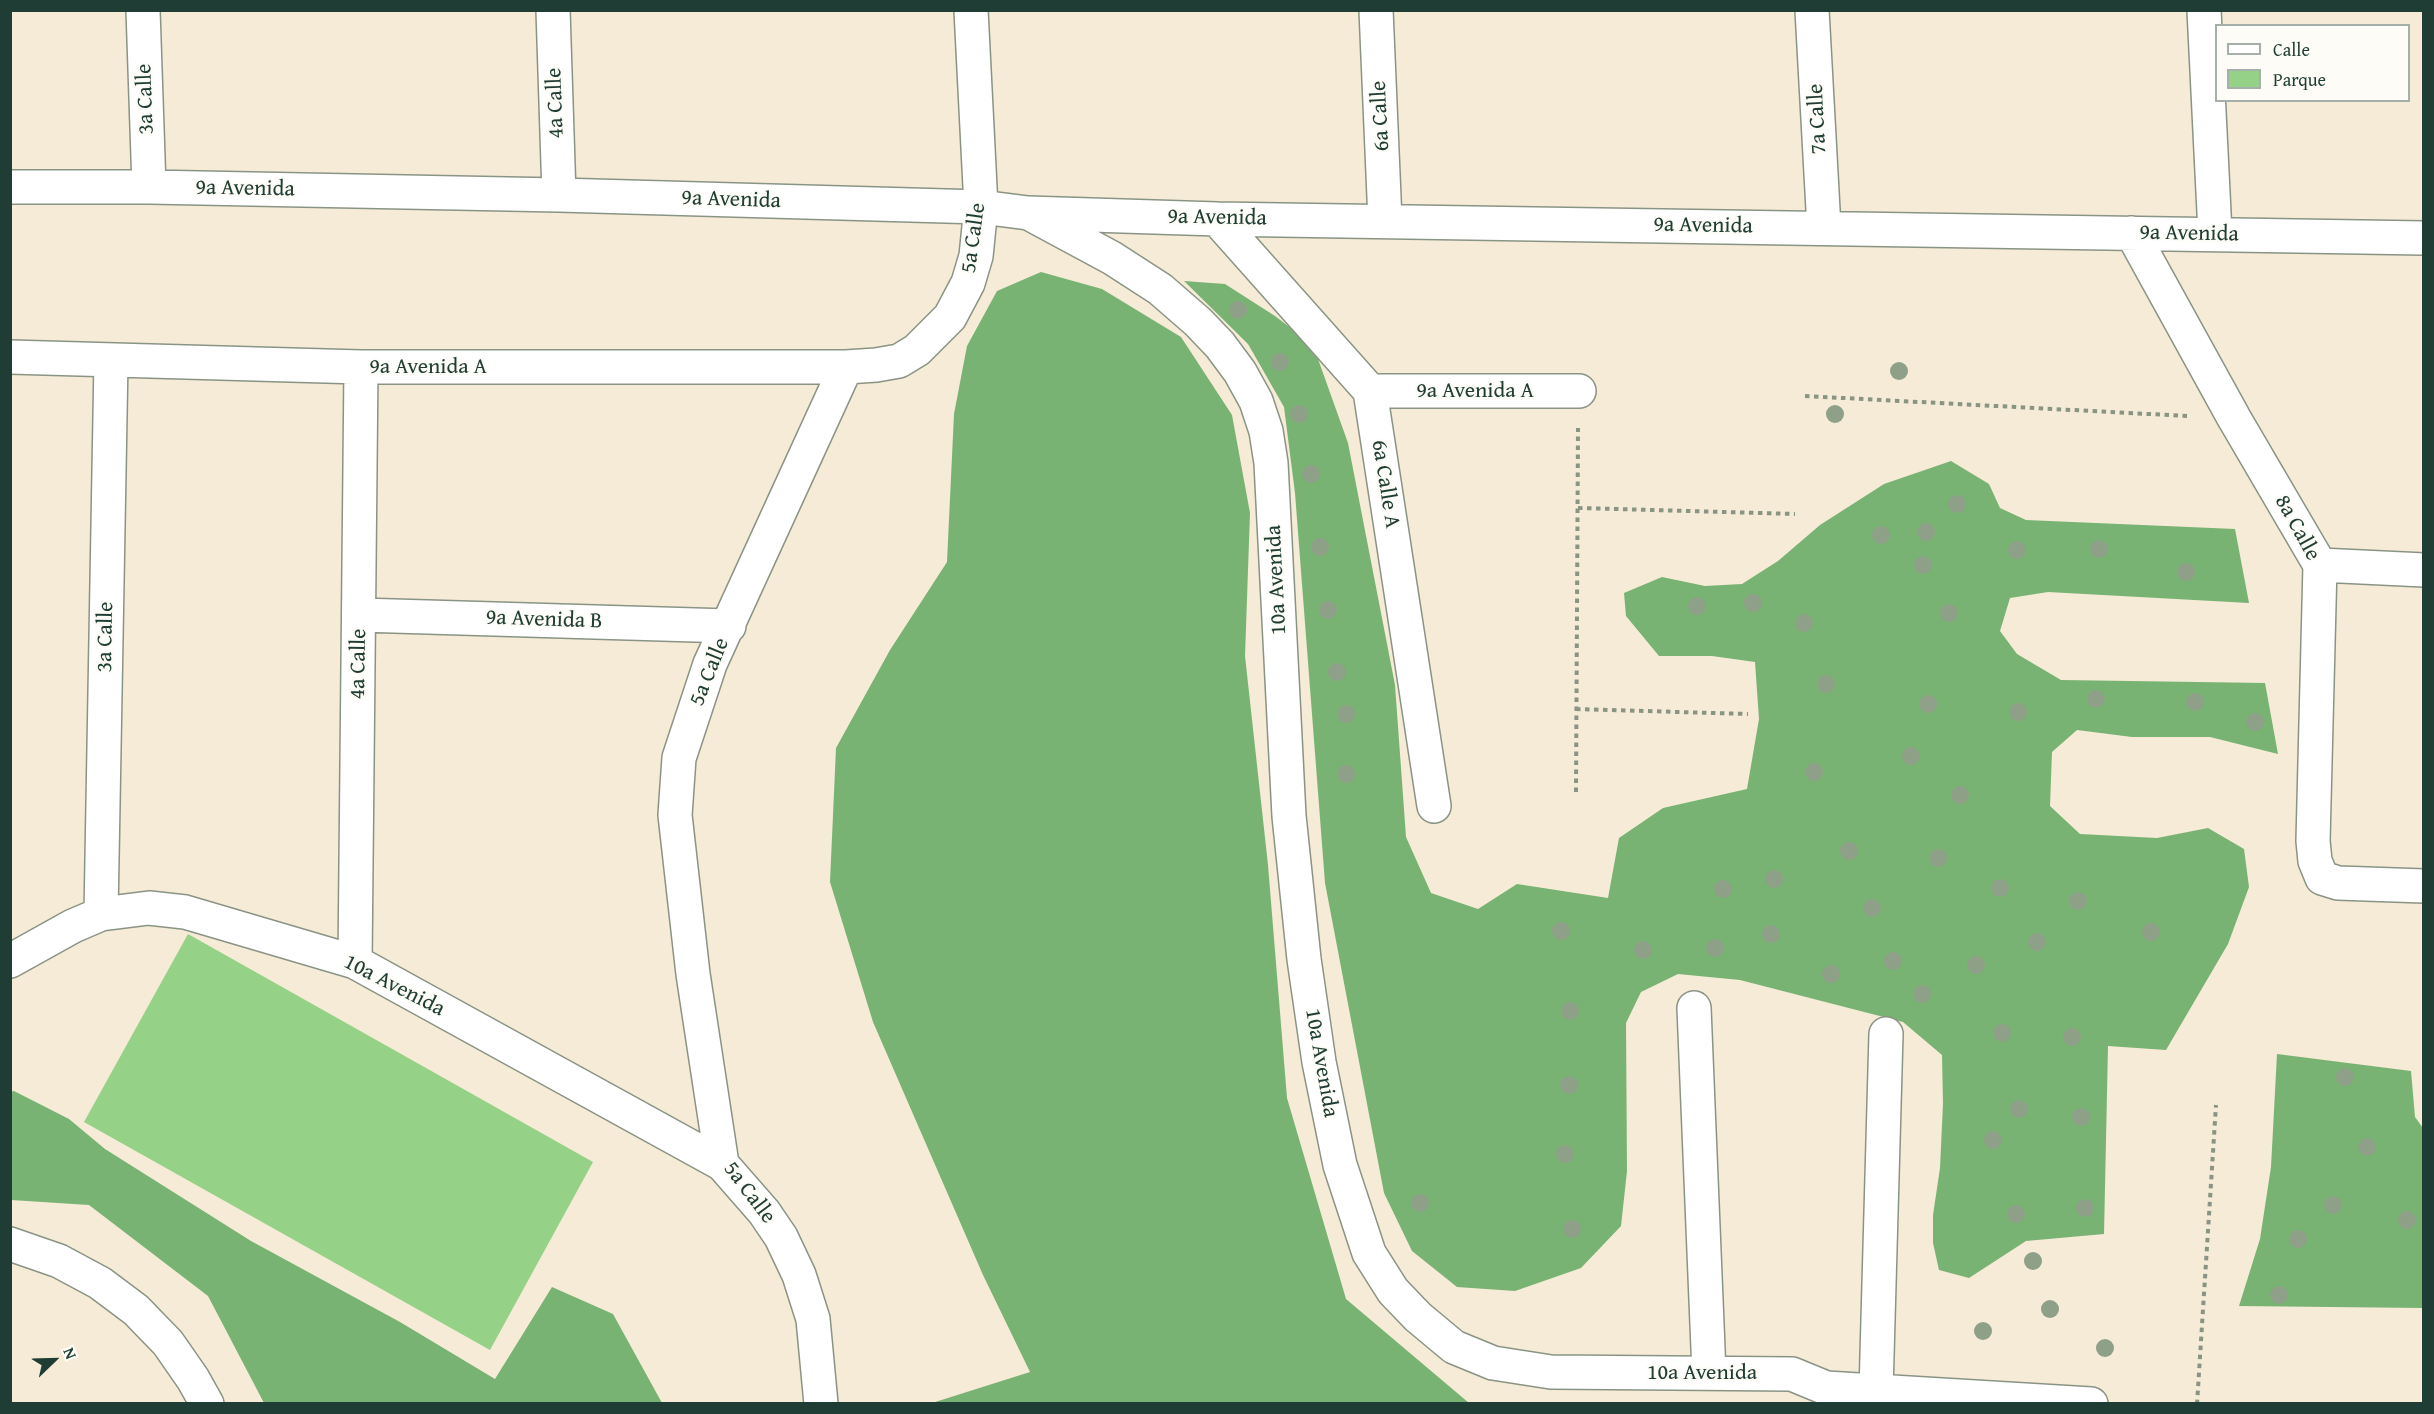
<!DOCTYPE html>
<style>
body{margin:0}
#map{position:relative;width:2434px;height:1414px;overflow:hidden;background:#f5ebd6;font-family:"Gentium Book Plus",serif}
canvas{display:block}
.frame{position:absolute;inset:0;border:12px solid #1f3d34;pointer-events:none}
.legend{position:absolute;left:2215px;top:24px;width:195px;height:78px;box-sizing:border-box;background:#fdfcf7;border:2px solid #a4b0a9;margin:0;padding:8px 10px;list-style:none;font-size:18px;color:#1f3d34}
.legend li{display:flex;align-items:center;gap:12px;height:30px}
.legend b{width:30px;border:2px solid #a4b0a9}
.north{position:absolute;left:24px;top:1330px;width:60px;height:60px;-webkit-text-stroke:4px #fdfcf7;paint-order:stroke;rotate:67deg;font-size:16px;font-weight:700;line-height:24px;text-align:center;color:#1f3d34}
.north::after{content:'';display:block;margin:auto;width:21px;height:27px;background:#1f3d34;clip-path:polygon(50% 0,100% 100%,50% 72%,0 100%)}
</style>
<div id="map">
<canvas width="2434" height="1414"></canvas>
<div class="frame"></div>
<ul class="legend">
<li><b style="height:8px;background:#fff"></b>Calle</li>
<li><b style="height:16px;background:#95d186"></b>Parque</li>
</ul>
<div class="north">N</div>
</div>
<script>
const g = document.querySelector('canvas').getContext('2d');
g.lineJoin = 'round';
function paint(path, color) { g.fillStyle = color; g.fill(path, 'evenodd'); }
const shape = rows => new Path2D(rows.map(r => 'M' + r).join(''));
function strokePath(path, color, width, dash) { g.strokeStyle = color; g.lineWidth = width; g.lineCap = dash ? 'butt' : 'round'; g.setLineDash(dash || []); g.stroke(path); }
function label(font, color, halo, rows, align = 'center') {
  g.font = font + ' "Gentium Book Plus",serif'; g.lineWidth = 4.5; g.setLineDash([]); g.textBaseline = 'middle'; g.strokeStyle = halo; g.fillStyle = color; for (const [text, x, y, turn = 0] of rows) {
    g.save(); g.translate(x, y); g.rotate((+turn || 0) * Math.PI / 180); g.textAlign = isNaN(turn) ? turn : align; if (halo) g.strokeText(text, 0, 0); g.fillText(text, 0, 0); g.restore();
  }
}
paint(shape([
 [188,934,593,1162,490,1350,84,1122]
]), '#95d186');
paint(shape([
 [1041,272,1102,289,1181,337,1232,415,1250,513,1245,656,1268,865,1287,1098,1346,1299,1469,1403,932,1403,1030,1372,983,1275,873,1022,830,882,836,748,890,650,947,562,954,414,967,346,997,291],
 [1184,281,1225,284,1275,316,1313,345,1348,443,1395,685,1406,837,1431,893,1478,909,1517,884,1608,898,1619,838,1663,808,1747,789,1759,719,1755,662,1712,656,1659,656,1626,616,1624,593,1662,577,1705,586,1742,584,1778,561,1820,525,1884,484,1951,461,1989,484,2000,508,2026,520,2235,529,2249,603,2048,592,2010,598,2000,631,2017,654,2061,680,2265,683,2278,754,2210,737,2132,737,2077,730,2052,752,2050,806,2080,834,2157,838,2208,828,2244,849,2249,887,2228,944,2166,1050,2108,1046,2104,1234,2026,1241,1969,1278,1939,1270,1933,1243,1933,1215,1940,1168,1943,1104,1942,1055,1903,1022,1740,980,1678,974,1641,992,1626,1023,1627,1171,1621,1226,1581,1268,1515,1291,1457,1287,1412,1251,1384,1193,1325,883,1295,493,1284,407,1248,344],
 [2277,1054,2411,1071,2415,1117,2423,1128,2423,1308,2239,1306,2260,1239,2271,1167],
 [14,1091,69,1119,105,1149,251,1241,400,1322,495,1379,552,1287,613,1314,662,1403,264,1403,208,1296,89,1205,11,1200,10,1092]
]), '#78b373');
const minor = shape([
 [143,10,149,187],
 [553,10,559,195],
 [1376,10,1385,221],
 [1812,10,1824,228],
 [2204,10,2215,233],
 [10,187,149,187,559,195,981,207,1028,213,1217,219,2424,238],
 [1034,216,1112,258,1160,289,1198,322,1220,345,1240,372,1256,401,1266,431,1271,463,1289,816,1304,959,1319,1062,1340,1165,1369,1253,1393,1291,1418,1317,1454,1347,1493,1363,1551,1372,1792,1374,1826,1388,2091,1404],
 [1217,219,1370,391,1434,806],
 [2132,233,2234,418,2320,565,2313,841,2315,861,2322,878,2338,883,2424,886],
 [10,357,361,367,846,367,876,365,899,361,917,350,950,317,968,283,976,256,981,207,971,10],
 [1370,391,1579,391],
 [2320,565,2424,570],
 [360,615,729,626],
 [101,914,111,360],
 [10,961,73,926,101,914,149,908,185,912,355,962,722,1164],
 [355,962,361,367],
 [1694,1008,1709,1373],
 [1876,1391,1886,1034],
 [821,1404,813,1319,799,1275,781,1237,764,1212,722,1164,693,974,675,815,679,758,710,664,846,367]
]);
const major = shape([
 [10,1244,59,1261,100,1283,136,1310,168,1343,193,1379,207,1404]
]);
strokePath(minor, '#8a9485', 36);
strokePath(major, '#8a9485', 36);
strokePath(shape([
 [1805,396,2187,416],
 [1578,508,1795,514],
 [1576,709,1748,714],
 [1576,792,1578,428],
 [2197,1404,2216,1105]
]), '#8a9485', 4, [4.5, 4.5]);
strokePath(minor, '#fff', 33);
strokePath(major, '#fff', 33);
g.fillStyle = '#8fa088';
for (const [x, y] of [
 [1238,310],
 [1280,362],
 [1899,371],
 [1299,414],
 [1835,414],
 [1311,474],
 [1957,504],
 [1926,532],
 [1881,535],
 [1320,547],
 [2099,549],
 [2017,550],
 [1923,565],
 [2186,572],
 [1753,603],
 [1697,606],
 [1328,610],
 [1949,613],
 [1804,623],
 [1337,672],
 [1826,684],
 [2096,699],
 [2195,702],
 [1928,704],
 [2018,712],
 [1346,714],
 [2255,722],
 [1911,756],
 [1814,772],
 [1346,774],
 [1960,795],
 [1849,851],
 [1938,858],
 [1774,879],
 [2000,888],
 [1723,889],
 [2078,901],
 [1872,908],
 [1561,931],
 [2151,932],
 [1771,934],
 [2037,942],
 [1715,948],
 [1643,950],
 [1893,961],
 [1976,965],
 [1831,974],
 [1922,994],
 [1570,1011],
 [2002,1033],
 [2072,1037],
 [2345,1077],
 [1569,1085],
 [2019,1109],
 [2081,1117],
 [1993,1140],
 [2367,1147],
 [1565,1154],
 [1420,1203],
 [2333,1205],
 [2085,1208],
 [2016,1214],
 [2407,1220],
 [1572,1229],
 [2298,1239],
 [2033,1261],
 [2279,1295],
 [2050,1309],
 [1983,1331],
 [2105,1348]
]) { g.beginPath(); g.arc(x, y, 9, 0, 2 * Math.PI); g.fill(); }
label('22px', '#1f3d34', '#fdfcf7', [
 ["3a Calle",146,99,-92],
 ["4a Calle",556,103,-92],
 ["6a Calle",1381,116,-93],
 ["7a Calle",1818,119,-93],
 ["9a Avenida",245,189,1],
 ["9a Avenida",731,200,2],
 ["9a Avenida",1217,218,1],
 ["9a Avenida",1703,226,1],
 ["9a Avenida",2189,234,1],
 ["5a Calle",974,238,-82],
 ["9a Avenida A",428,367],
 ["9a Avenida A",1475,391],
 ["6a Calle A",1385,484,81],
 ["8a Calle",2297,528,61],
 ["10a Avenida",1277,580,-93],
 ["9a Avenida B",544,620,2],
 ["3a Calle",106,637,-89],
 ["4a Calle",359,664,-89],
 ["5a Calle",710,672,-68],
 ["10a Avenida",394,986,27],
 ["10a Avenida",1321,1063,80],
 ["5a Calle",749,1193,53],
 ["10a Avenida",1702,1373]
]);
</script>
